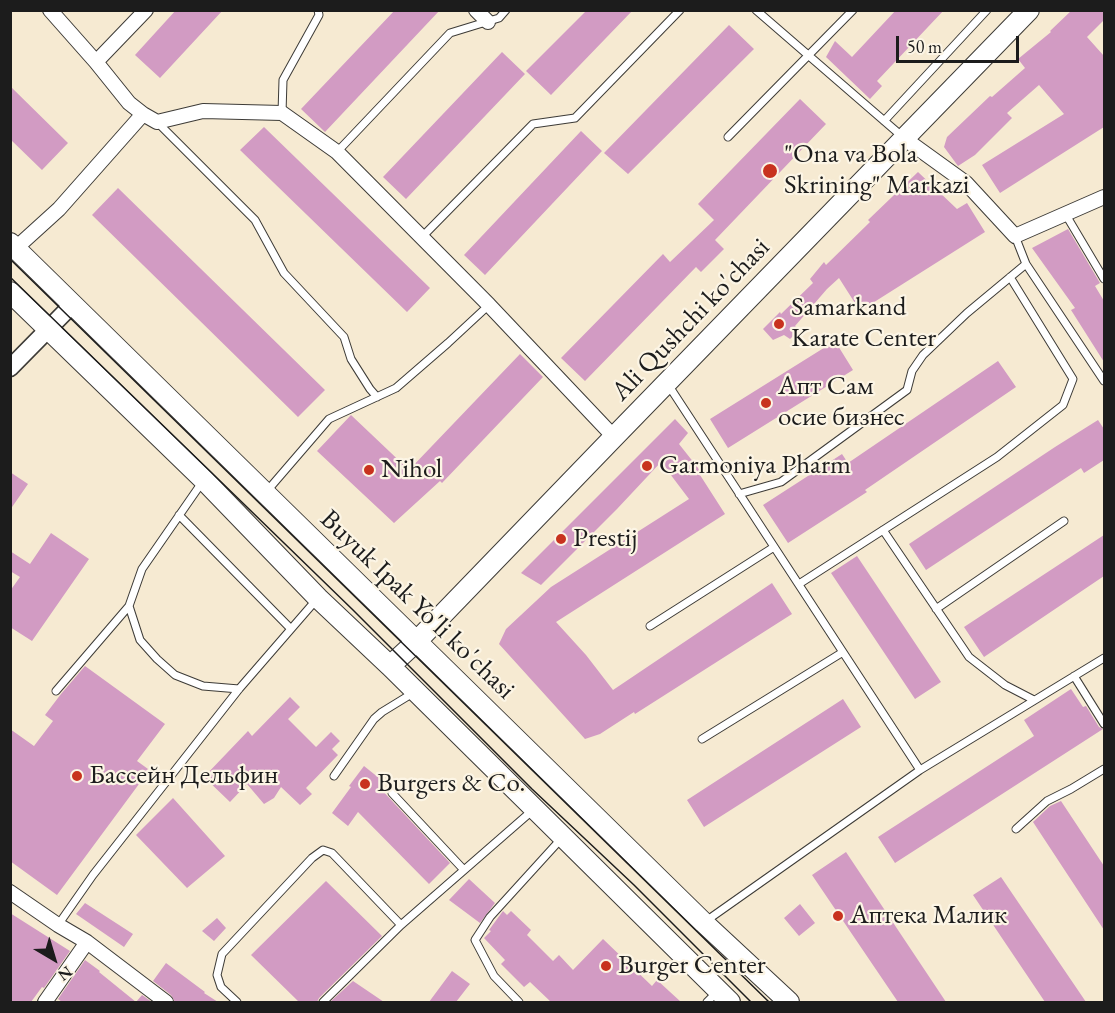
<!DOCTYPE html>
<meta charset="utf-8">
<style>
body{margin:0}
#map{position:relative;width:1115px;height:1013px;overflow:hidden;background:#f6ead2;font-family:"EB Garamond",serif}
canvas{display:block}
.frame{position:absolute;inset:0;border:12px solid #1c1c1c;pointer-events:none}
.north{position:absolute;left:24px;top:929px;width:60px;height:60px;-webkit-text-stroke:4px #fcf5e5;paint-order:stroke;rotate:142deg;font-size:16px;font-weight:700;line-height:24px;text-align:center;color:#1c1c1c}
.north::after{content:'';display:block;margin:auto;width:21px;height:27px;background:#1c1c1c;clip-path:polygon(50% 0,100% 100%,50% 72%,0 100%)}
.scale{position:absolute;left:896px;top:36px;width:123px;height:27px;box-sizing:border-box;border:3px solid #1c1c1c;border-top:0;padding-left:8px;font-size:18px;line-height:21px;white-space:nowrap;color:#1c1c1c;-webkit-text-stroke:4px #fcf5e5;paint-order:stroke}
</style>
<div id="map">
<canvas width="1115" height="1013"></canvas>
<div class="frame"></div>
<div class="north">N</div>
<div class="scale">50 m</div>
</div>
<script>
const g = document.querySelector('canvas').getContext('2d');
g.lineJoin = 'round';
function paint(path, color) { g.fillStyle = color; g.fill(path, 'evenodd'); }
const shape = rows => new Path2D(rows.map(r => 'M' + r).join(''));
function strokePath(path, color, width, dash) { g.strokeStyle = color; g.lineWidth = width; g.lineCap = dash ? 'butt' : 'round'; g.setLineDash(dash || []); g.stroke(path); }
function label(font, color, halo, rows, align = 'center') {
  g.font = font + ' "EB Garamond",serif'; g.lineWidth = 4.5; g.setLineDash([]); g.textBaseline = 'middle'; g.strokeStyle = halo; g.fillStyle = color; for (const [text, x, y, turn = 0] of rows) {
    g.save(); g.translate(x, y); g.rotate((+turn || 0) * Math.PI / 180); g.textAlign = isNaN(turn) ? turn : align; if (halo) g.strokeText(text, 0, 0); g.fillText(text, 0, 0); g.restore();
  }
}
paint(shape([
 [176,10,223,10,160,78,135,55],
 [395,10,440,10,325,132,301,109],
 [587,10,633,10,551,95,526,71],
 [896,10,944,10,877,81,882,86,870,99,826,57,835,41,852,57],
 [1072,10,1104,10,1104,20,1087,37,1104,56,1104,127,1000,193,982,165,1064,114,1039,85,1007,113,1012,118,975,155,958,166,944,147,947,137,990,96,992,97,1025,68,1018,59,1051,32,1050,31],
 [729,25,754,49,628,174,604,153],
 [502,52,525,74,406,199,383,177],
 [10,86,68,143,42,170,10,139],
 [800,99,826,124,715,240,724,249,701,272,696,267,585,381,561,358,663,254,670,262,714,220,698,204],
 [264,127,430,288,407,312,240,150],
 [581,131,602,151,485,275,464,255],
 [918,172,957,209,967,203,985,232,860,311,839,278,827,289,795,326,799,330,790,339,784,335,773,340,763,329,780,312,781,314,813,283,810,279,824,262,826,265,870,222,868,220],
 [118,188,325,390,298,417,92,215],
 [1068,229,1100,283,1095,286,1104,301,1104,362,1071,310,1075,308,1032,248],
 [835,341,853,370,728,448,710,419],
 [520,354,543,377,442,483,440,481,394,523,317,451,351,415,409,470],
 [998,361,1016,387,865,490,867,492,788,543,763,505,842,454,848,463],
 [675,419,688,433,679,444,702,473,700,475,725,514,556,622,586,655,613,690,772,583,792,614,635,714,634,712,600,734,585,739,499,644,506,629,551,587,689,499,661,462,617,509,541,585,521,573],
 [1098,420,1104,429,1104,460,1084,473,1081,468,926,570,909,544,1055,447],
 [10,472,28,484,10,510],
 [51,533,89,559,32,641,10,627,10,591,20,577,10,571,10,551,30,564],
 [1104,535,1104,576,984,657,964,627],
 [857,556,941,682,915,699,831,573],
 [85,666,165,724,137,761,148,769,137,783,139,784,57,895,10,861,10,729,34,746,53,721,45,715,61,694],
 [1071,689,1083,707,1086,706,1099,727,1103,729,895,863,878,837,1034,736,1024,720],
 [290,697,300,707,288,719,316,747,331,732,340,741,332,749,338,755,306,788,312,794,300,805,281,787,274,798,264,804,247,784,230,802,204,777,248,731,252,736],
 [843,699,861,727,704,827,687,800],
 [364,766,384,782,380,788,450,863,429,884,358,812,348,826,332,813,351,787,349,786],
 [173,798,225,856,187,888,136,835],
 [1061,801,1104,866,1104,930,1033,822,1050,806],
 [846,852,946,1002,898,1002,812,875],
 [1001,877,1086,1002,1045,1002,973,895],
 [469,879,495,903,480,923,449,900],
 [326,881,382,936,319,998,317,1002,299,1002,251,955],
 [85,903,133,934,124,947,76,914],
 [800,904,815,923,799,936,784,918],
 [503,911,507,915,511,911,531,930,527,935,553,961,559,955,573,970,603,939,652,986,657,980,681,1002,551,1002,530,982,524,987,501,964,505,960,484,938,491,931,489,930],
 [10,913,70,951,44,988,42,987,31,1002,10,1002],
 [217,918,226,928,214,941,202,931],
 [85,960,100,971,99,972,136,1002,142,995,152,1002,62,1002,58,999],
 [166,963,205,992,204,993,218,1002,175,1002,171,995,153,981],
 [452,971,470,984,456,1002,429,1002],
 [353,981,384,1002,330,1002]
]), '#d29bc3');
const service = shape([
 [756,10,904,138],
 [282,113,283,80,319,15,318,10],
 [884,121,987,10],
 [157,122,255,220,284,273,344,337,351,359,370,389,377,397],
 [728,137,853,10],
 [337,152,450,33,499,18,506,10],
 [1066,215,1104,279],
 [1015,236,1026,264,1104,381],
 [422,237,533,124,575,118,680,10],
 [667,383,920,770],
 [203,481,142,569,129,606,140,640,157,659,175,675,203,686,239,689],
 [267,491,329,419,396,388,448,343,489,305],
 [739,494,781,482,907,390,912,371,923,355,967,313,1026,264],
 [179,515,291,629],
 [883,530,969,657,1005,685,1034,700],
 [799,584,997,457,1063,405,1073,379,1010,277],
 [936,609,1064,521],
 [650,626,774,547],
 [1074,676,1104,724],
 [56,691,129,606],
 [702,739,843,652],
 [334,776,374,719,382,712,413,693],
 [392,793,464,870],
 [1016,829,1047,801,1071,789,1104,769],
 [706,921,920,770,1104,658],
 [58,925,93,875,239,689,317,599],
 [237,1002,221,987,217,975,222,954,312,858,323,850,332,853,401,925],
 [323,1002,401,925,533,810],
 [519,1002,494,976,475,940,490,917,561,839],
 [707,1002,718,991]
]);
const minor = shape([
 [50,10,96,62],
 [146,10,96,62,129,103,143,114,157,122,203,111,282,113,337,152,489,305,614,437],
 [476,10,488,22],
 [905,139,966,183,1015,236,1104,197],
 [16,248,59,209,143,114],
 [10,892,58,925,87,942,166,1002],
 [45,1002,87,942]
]);
const tertiary = shape([
 [10,368,73,304]
]);
const secondary = shape([
 [10,243,704,923,789,1002],
 [10,292,204,480,318,598,390,666,730,1002],
 [390,666,416,642,614,437,1029,10]
]);
strokePath(service, '#3d3b37', 9);
strokePath(minor, '#3d3b37', 16);
strokePath(tertiary, '#3d3b37', 19);
strokePath(secondary, '#3d3b37', 22);
strokePath(service, '#fff', 7);
strokePath(minor, '#fff', 14);
strokePath(tertiary, '#fff', 16);
strokePath(secondary, '#fff', 20);
strokePath(shape([
 [10,259,769,1002],
 [10,277,353,610,532,789,634,885,751,1002]
]), '#1c1c1c', 1.5);
for (const [x, y, r, color] of [
 [770,171,8,"#c8321e"],
 [779,324,6,"#c8321e"],
 [766,403,6,"#c8321e"],
 [647,466,6,"#c8321e"],
 [369,470,6,"#c8321e"],
 [561,539,6,"#c8321e"],
 [77,776,6,"#c8321e"],
 [365,784,6,"#c8321e"],
 [838,916,6,"#c8321e"],
 [606,966,6,"#c8321e"]
]) { const dot = new Path2D(); dot.arc(x, y, r, 0, 2 * Math.PI); g.fillStyle = color; g.fill(dot); strokePath(dot, '#fcf5e5', 2); }
label('27px', '#1c1c1c', '#fcf5e5', [
 ["\"Ona va Bola",784,155],
 ["Skrining\" Markazi",784,186],
 ["Samarkand",791,308],
 ["Karate Center",791,339],
 ["Апт Сам",778,387],
 ["осие бизнес",778,418],
 ["Garmoniya Pharm",659,466],
 ["Nihol",381,470],
 ["Prestij",573,539],
 ["Бассейн Дельфин",89,776],
 ["Burgers & Co.",377,784],
 ["Аптека Малик",850,916],
 ["Burger Center",618,966]
], 'left');
label('27px', '#1c1c1c', '#fcf5e5', [
 ["Ali Qushchi ko'chasi",691,320,-46],
 ["Buyuk Ipak Yo'li ko'chasi",417,605,44]
]);
</script>
